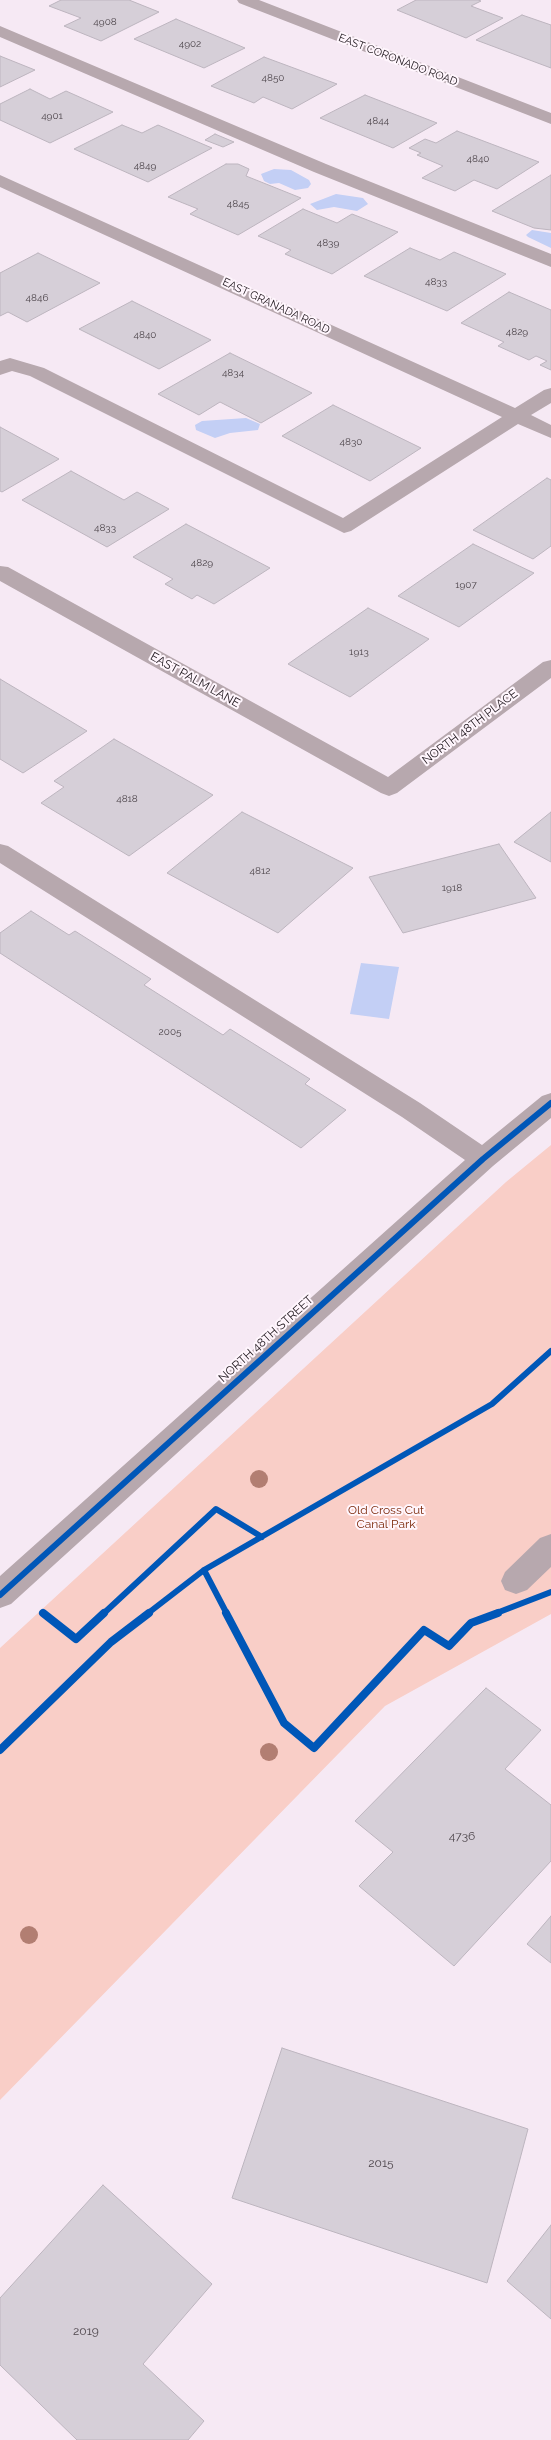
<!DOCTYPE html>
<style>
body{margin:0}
canvas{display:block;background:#f6e9f4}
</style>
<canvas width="551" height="2440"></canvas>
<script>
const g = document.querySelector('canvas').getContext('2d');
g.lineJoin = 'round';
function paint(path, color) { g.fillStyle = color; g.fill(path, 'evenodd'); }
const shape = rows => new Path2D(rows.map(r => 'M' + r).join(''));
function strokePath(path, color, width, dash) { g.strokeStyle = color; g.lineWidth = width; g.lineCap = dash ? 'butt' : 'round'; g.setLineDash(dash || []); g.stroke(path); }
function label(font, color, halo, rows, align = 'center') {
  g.font = font + ' Raleway,sans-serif'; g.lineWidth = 4; g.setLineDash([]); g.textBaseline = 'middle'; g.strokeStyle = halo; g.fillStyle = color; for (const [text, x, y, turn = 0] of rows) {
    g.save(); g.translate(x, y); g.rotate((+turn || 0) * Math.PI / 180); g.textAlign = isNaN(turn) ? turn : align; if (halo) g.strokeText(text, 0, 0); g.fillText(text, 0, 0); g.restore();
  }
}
paint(shape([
 [551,1145,551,1614,385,1706,0,2100,0,1648,506,1182]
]), '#f9cec7');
paint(shape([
 [274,169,291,170,309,180,311,184,308,188,295,190,279,183,270,184,264,181,261,174],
 [336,194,363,198,368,204,357,211,334,207,317,210,310,204],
 [532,230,551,233,551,248,528,237,526,235],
 [246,418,260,424,258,430,230,433,215,438,196,430,195,425,202,421],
 [361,963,399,967,389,1019,350,1014]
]), '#c3cff5');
const building = shape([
 [61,0,129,0,159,12,101,41,64,26,81,18,49,6,61,0],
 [416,0,478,0,481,1,471,6,503,18,466,38,397,10,416,0],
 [522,15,551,25,551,68,476,40,522,15],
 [176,19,245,48,204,68,134,39,176,19],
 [0,56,35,70,0,87,0,56],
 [264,57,337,84,292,109,263,97,254,103,211,86,264,57],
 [30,89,50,99,66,91,113,112,50,143,0,120,0,104,30,89],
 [365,95,437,123,393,148,320,118,365,95],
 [122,125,142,133,158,125,212,148,148,182,74,149,122,125],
 [457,131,539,162,497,189,474,180,455,191,422,178,443,166,417,155,421,153,409,148,425,139,436,143,457,131],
 [215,134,234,142,223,147,205,140,215,134],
 [226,164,238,164,249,169,246,176,301,198,238,235,190,214,198,209,168,197,226,164],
 [551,175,551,230,534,228,492,211,551,175],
 [303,209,337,223,352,214,398,232,332,274,285,254,291,250,258,236,303,209],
 [410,248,440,260,454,252,506,274,447,311,364,276,410,248],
 [38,253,100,283,27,322,8,312,0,316,0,273,38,253],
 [509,292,551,310,551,370,540,365,547,361,536,356,529,360,498,346,504,342,461,323,509,292],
 [132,301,211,340,159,369,79,329,132,301],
 [230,353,312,393,261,423,220,402,199,415,158,394,230,353],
 [333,405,421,448,370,481,282,436,333,405],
 [0,427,59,459,2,492,0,491,0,427],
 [71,471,124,500,137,492,169,509,107,547,22,500,71,471],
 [547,478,551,480,551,546,533,559,473,530,547,478],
 [186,524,270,568,214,604,197,595,192,599,165,584,173,579,133,557,186,524],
 [473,544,534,573,459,627,398,596,473,544],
 [368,608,429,639,350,697,288,664,368,608],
 [0,679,87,731,23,773,0,759,0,679],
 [114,739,213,795,129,856,41,803,64,787,54,781,114,739],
 [242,812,353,868,278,933,167,873,242,812],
 [551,812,551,862,514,842,551,812],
 [499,844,536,898,403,933,369,877,499,844],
 [31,911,69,935,75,931,151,979,144,985,223,1035,230,1029,310,1079,305,1084,346,1110,301,1148,0,953,0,933,31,911],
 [486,1688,541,1730,505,1769,551,1805,551,1861,454,1966,359,1886,393,1852,355,1821,486,1688],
 [551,1916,551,1963,527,1944,551,1916],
 [282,2048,528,2129,487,2283,232,2198,282,2048],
 [103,2185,212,2284,143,2364,204,2421,188,2440,77,2440,0,2365,0,2298,103,2185],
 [551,2225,551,2319,507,2281,551,2225]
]);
paint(building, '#d6cfd8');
strokePath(building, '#bdb5bf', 1);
paint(shape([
 [237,0,259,0,551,113,551,124,239,3,237,0],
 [0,26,326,164,551,254,551,267,314,172,0,37,0,26],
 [0,175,515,408,544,390,551,388,551,403,531,415,551,425,551,438,518,424,351,531,344,533,30,376,12,371,0,375,0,361,10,358,44,368,343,518,502,417,0,187,0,175],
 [0,566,8,567,388,777,543,662,551,660,551,678,397,793,389,796,381,793,0,581,0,566],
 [0,844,8,846,420,1103,482,1145,542,1096,551,1093,551,1118,493,1166,11,1604,0,1608,0,1576,465,1160,402,1117,0,863,0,844],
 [551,1534,551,1567,527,1590,516,1594,505,1590,501,1581,505,1572,540,1538,551,1534]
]), '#b7a8ae');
strokePath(shape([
 [204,1570,227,1614],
 [0,1595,483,1159,551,1103],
 [103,1614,216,1509,262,1537],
 [147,1614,204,1570,492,1404,551,1351],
 [494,1614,551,1592]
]), '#0057b8', 6);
strokePath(shape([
 [43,1613,76,1639,104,1613],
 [226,1613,284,1723,314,1748,424,1630,449,1646,471,1623,498,1613],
 [0,1750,111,1642,149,1613]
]), '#0057b8', 8);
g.fillStyle = '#b27e72';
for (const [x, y] of [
 [259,1479],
 [269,1752],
 [29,1935]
]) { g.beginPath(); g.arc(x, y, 9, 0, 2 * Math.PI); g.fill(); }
label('10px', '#4e464c', null, [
 ["4908",105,22],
 ["4902",190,44],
 ["4850",273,78],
 ["4901",52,116],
 ["4844",378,121],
 ["4840",478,159],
 ["4849",145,166],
 ["4845",238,204],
 ["4839",328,243],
 ["4833",436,282],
 ["4846",37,298],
 ["4829",517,332],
 ["4840",145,335],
 ["4834",233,373],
 ["4830",351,442],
 ["4833",105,528],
 ["4829",202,563],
 ["1907",466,585],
 ["1913",359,652],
 ["4818",127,799],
 ["4812",260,871],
 ["1918",452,888],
 ["2005",170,1032]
]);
label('11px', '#20181e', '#fff6fd', [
 ["EAST CORONADO ROAD",398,60,21],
 ["EAST GRANADA ROAD",276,306,25]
]);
label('12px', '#20181e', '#fff6fd', [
 ["EAST PALM LANE",195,680,29],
 ["NORTH 48TH PLACE",470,727,-37],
 ["NORTH 48TH STREET",266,1339,-42]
]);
label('12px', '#7b2708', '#fff6fd', [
 ["Old Cross Cut",386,1510],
 ["Canal Park",386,1524]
]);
label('12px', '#4e464c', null, [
 ["4736",462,1836],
 ["2015",381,2163],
 ["2019",86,2331]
]);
</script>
